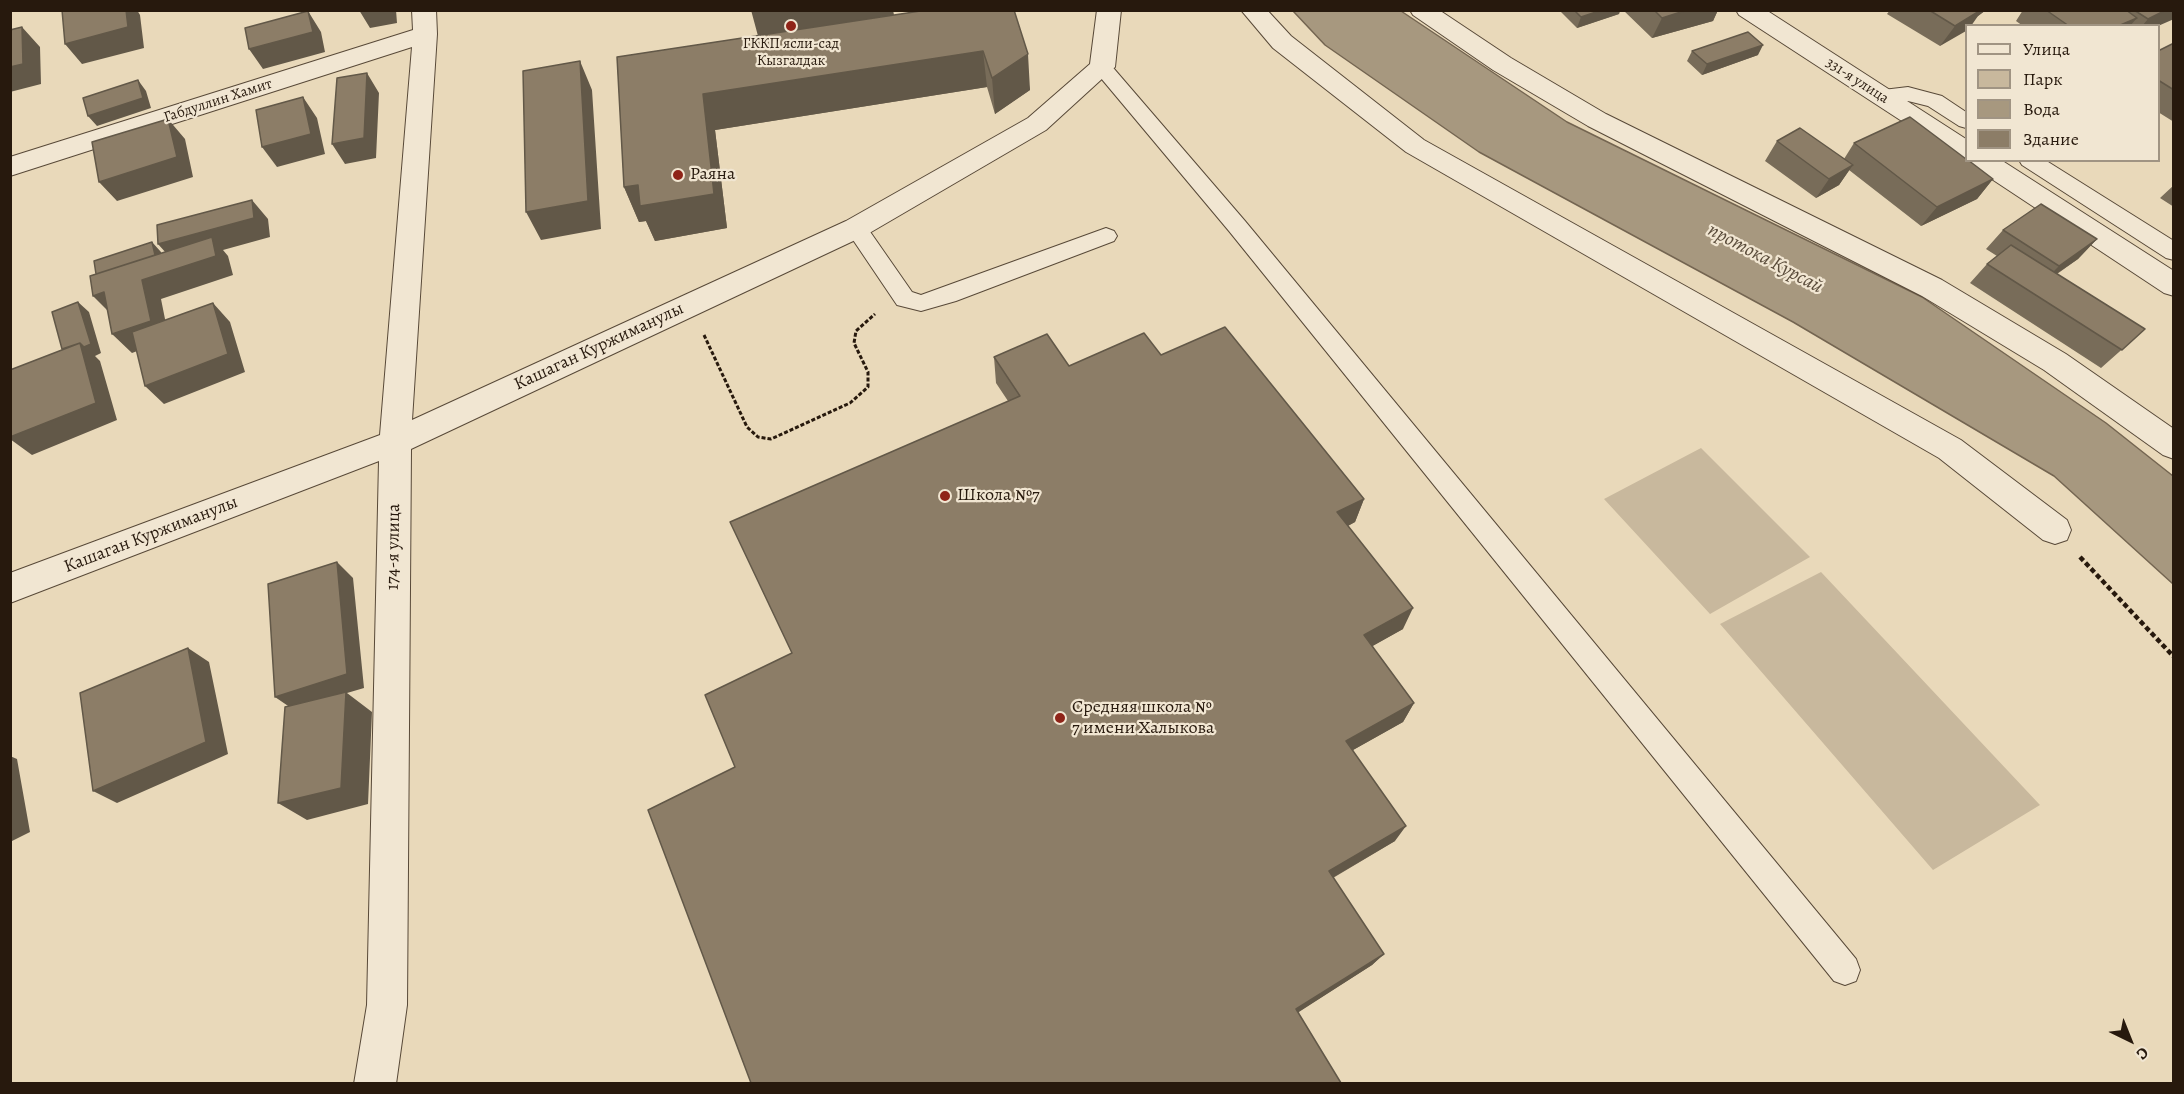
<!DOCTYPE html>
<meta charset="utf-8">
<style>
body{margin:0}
#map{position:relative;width:2184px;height:1094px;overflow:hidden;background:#e9d9ba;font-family:Alegreya,serif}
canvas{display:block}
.frame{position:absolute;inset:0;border:12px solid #27190d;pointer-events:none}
.legend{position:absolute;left:1965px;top:24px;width:195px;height:138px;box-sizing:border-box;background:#f1e6d2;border:2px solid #a09483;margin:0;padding:8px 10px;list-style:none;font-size:18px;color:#27190d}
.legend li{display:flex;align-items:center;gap:12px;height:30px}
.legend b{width:30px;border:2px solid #a09483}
.north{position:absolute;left:2100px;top:1010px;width:60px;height:60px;-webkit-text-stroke:4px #f1e6d2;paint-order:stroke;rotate:137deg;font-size:16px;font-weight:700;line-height:24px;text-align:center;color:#27190d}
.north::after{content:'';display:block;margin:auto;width:21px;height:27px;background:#27190d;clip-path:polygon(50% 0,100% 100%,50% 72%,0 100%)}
</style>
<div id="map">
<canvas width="2184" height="1094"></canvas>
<div class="frame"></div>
<ul class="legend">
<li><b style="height:8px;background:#f1e6d2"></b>Улица</li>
<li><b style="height:16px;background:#c8b89d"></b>Парк</li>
<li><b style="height:16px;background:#a7987f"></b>Вода</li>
<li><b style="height:16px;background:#8c7d67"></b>Здание</li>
</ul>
<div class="north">С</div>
</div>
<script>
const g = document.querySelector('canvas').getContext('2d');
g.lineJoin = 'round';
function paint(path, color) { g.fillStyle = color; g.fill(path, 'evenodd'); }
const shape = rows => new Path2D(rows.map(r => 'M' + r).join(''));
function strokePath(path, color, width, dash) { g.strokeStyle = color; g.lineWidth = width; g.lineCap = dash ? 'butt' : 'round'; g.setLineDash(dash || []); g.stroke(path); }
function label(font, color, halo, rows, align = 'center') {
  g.font = font + ' Alegreya,serif'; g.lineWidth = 4.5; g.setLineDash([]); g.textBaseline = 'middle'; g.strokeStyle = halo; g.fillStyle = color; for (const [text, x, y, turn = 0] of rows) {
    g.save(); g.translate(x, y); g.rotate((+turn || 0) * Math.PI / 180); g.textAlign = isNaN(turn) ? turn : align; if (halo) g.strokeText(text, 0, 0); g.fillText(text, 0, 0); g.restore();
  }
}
paint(shape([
 [1701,448,1810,557,1710,614,1604,499],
 [1821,572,2040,805,1933,870,1720,624]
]), '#c8b89d');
const water = shape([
 [1293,11,1401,11,1567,122,1922,297,2106,423,2173,476,2173,584,2054,476,1793,322,1479,152,1325,45,1293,11]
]);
paint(water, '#a7987f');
strokePath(water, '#746551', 1.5);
const lane = shape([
 [1102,61,1109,63,1245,221,1856,959,1860,970,1856,981,1845,985,1834,981,1229,231,1095,71,1092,67,1095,63,1102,61],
 [1908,87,1942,96,1966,112,1966,128,1959,126,1928,106,1908,101,1883,104,1876,102,1873,97,1876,92,1883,90,1908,87],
 [2019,160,2045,160,2174,241,2174,260,2166,258,2022,165,2019,160],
 [856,220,864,223,912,292,921,295,1106,228,1114,231,1117,236,1114,241,956,301,921,311,897,305,845,228,848,223,856,220]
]);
const street = shape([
 [412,10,436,10,437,34,412,420,846,221,1028,118,1090,64,1097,10,1121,10,1115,67,1046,130,866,235,411,449,407,1005,396,1084,354,1084,367,1005,379,461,10,603,10,573,380,435,412,47,10,176,10,157,413,30,412,10],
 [1241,10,1267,10,1291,36,1424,140,1961,440,2067,520,2071,530,2067,540,2055,544,2043,540,1939,458,1406,152,1273,48,1241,10],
 [1410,10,1439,10,1511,58,1606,114,1942,280,2066,354,2174,429,2174,459,2163,455,2044,370,1922,296,1588,126,1493,70,1413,15,1410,10],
 [1736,10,1766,10,1966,139,1966,160,1957,157,1739,15,1736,10],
 [1968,160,2001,160,2174,271,2174,296,2164,293,1972,166,1968,160]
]);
strokePath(lane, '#584938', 2);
strokePath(street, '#584938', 2);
strokePath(shape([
 [704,335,747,427,758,437,771,439,850,403,868,387,868,372,854,343,856,331,875,314]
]), '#27190d', 3, [4, 2]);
strokePath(shape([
 [2080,557,2174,657]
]), '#27190d', 4.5, [5, 3]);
paint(lane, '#f1e6d2');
paint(street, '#f1e6d2');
paint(shape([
 [1014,10,1030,90,995,114,987,87,715,130,727,228,655,241,646,221,639,222,624,187,617,57],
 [1561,10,1620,10,1619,14,1577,28,1561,12],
 [1623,10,1718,10,1713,21,1652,38],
 [1890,10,1986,10,1978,16,1940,46,1887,14],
 [2023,10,2174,10,2158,26,2023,26,2016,21],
 [2174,45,2174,122,2158,112,2158,51],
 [1692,51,1758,55,1702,75,1687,61],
 [1777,141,1844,159,1854,143,1993,179,1977,199,1921,226,1849,170,1839,185,1816,198,1765,161],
 [2174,185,2174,207,2160,198],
 [2003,230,2097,239,2078,259,2057,274,2145,329,2101,368,1970,283,1987,264,1997,256,1986,249],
 [1161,355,1364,499,1355,522,1348,526,1403,629,1372,646,1414,703,1403,722,1353,750,1395,841,1333,878,1384,954,1372,965,1298,1012,735,767,1008,401,996,383,994,357,1069,366]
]), '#786c59');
paint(shape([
 [126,10,137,10,140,15,144,48,82,64,65,44],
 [359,10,396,10,397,23,370,28],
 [751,10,893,10,894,15,758,36],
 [1602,10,1620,10,1619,14,1577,28,1581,17],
 [1687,10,1718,10,1713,21,1652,38,1662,18],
 [1971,10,1986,10,1978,16,1971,26,1966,26,1966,31,1940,46,1955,26],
 [2166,10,2174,10,2174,19,2158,26,2142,26,2148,19],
 [308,11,321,32,325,52,263,69,249,49],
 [2137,18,2130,26,2118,26],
 [22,27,40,47,41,84,10,92,10,67],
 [1763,45,1758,55,1702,75,1707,64],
 [983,51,987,87,715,130,727,228,655,241,646,221,639,222,624,187,703,94],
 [1028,54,1030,90,995,114,992,78],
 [580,61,592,90,601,229,541,240,526,212],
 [367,73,379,93,376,158,345,164,332,144],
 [138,80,146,91,151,108,97,126,88,116],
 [303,97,317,118,325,154,277,167,262,147],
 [168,119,185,139,193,177,117,201,99,182],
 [1853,165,1839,185,1816,198,1829,179],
 [1993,179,1977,199,1921,226,1937,207],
 [252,200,268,219,270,237,223,250,228,256,233,275,161,299,169,339,132,353,112,334,142,280,175,263,158,244],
 [2097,239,2078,259,2040,285,2059,266],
 [152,242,161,252,166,269,107,288],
 [104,292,112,315,93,296],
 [78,302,89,312,101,353,95,356,100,361,117,420,32,455,10,439,10,437,80,343],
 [213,303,230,322,245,372,164,404,145,386],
 [1364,499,1355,522,1330,535,1337,512],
 [337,562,353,578,364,688,347,693,372,712,368,804,307,820,278,803,294,710,275,697],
 [1413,608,1403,629,1355,656,1364,635],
 [188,648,209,662,228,754,117,803,93,791],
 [1414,703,1403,722,1337,759,1346,741],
 [10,756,17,759,30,832,10,842],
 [1406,826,1395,841,1320,885,1329,871],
 [1384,954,1372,965,1288,1019,1296,1009]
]), '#625848');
const building = shape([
 [62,10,126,10,128,27,65,44,62,10],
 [927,10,1014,10,1028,54,992,78,983,51,703,94,714,194,640,206,638,185,624,187,617,57,927,10],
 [1574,10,1602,10,1581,17,1574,10],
 [1654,10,1687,10,1662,18,1654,10],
 [1929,10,1981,10,1955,26,1929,10],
 [2046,10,2126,10,2137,18,2118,26,2069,26,2046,10],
 [2134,10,2166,10,2148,19,2134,10],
 [308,11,313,32,249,49,245,28,308,11],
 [22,27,23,64,10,67,10,30,22,27],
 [1748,32,1763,45,1707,64,1692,51,1748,32],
 [2172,44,2174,45,2174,90,2158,80,2158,51,2172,44],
 [580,61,588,201,526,212,523,71,580,61],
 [367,73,364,138,332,144,337,78,367,73],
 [138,80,143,98,88,116,83,98,138,80],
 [303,97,311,134,262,147,256,110,303,97],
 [1910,117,1966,159,1966,160,1968,160,1993,179,1937,207,1854,143,1910,117],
 [168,119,177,157,99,182,92,142,168,119],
 [1800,128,1853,165,1829,179,1777,141,1800,128],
 [252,200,254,218,158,244,157,225,252,200],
 [2041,204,2097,239,2059,266,2003,230,2041,204],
 [212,237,216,256,142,280,151,321,112,334,104,292,93,296,90,276,212,237],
 [152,242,155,255,96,274,94,261,152,242],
 [2011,245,2145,329,2122,350,1987,264,2011,245],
 [78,302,91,344,84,347,80,343,62,349,52,312,78,302],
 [213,303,228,354,145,386,132,332,213,303],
 [1225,327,1364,499,1337,512,1413,608,1364,635,1414,703,1346,741,1406,826,1329,871,1384,954,1296,1009,1341,1083,751,1083,648,810,735,767,705,695,792,653,730,522,1020,396,994,357,1047,334,1069,366,1144,333,1161,355,1225,327],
 [80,343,96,403,10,437,10,370,80,343],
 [337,562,347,674,275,697,268,584,337,562],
 [188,648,206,742,93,791,80,693,188,648],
 [346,692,341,788,278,803,285,707,346,692]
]);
paint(building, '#8c7d67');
strokePath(building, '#625848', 1.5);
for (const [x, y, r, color] of [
 [791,26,6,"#8f2418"],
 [678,175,6,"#8f2418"],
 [945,496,6,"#8f2418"],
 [1060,718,6,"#8f2418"]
]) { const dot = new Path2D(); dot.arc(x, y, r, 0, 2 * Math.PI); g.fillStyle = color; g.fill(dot); strokePath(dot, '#f1e6d2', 2); }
label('15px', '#27190d', '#f1e6d2', [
 ["ГККП ясли-сад",791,44],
 ["Кызгалдак",791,61]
]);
label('15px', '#27190d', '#f1e6d2', [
 ["331-я улица",1857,81,33],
 ["Габдуллин Хамит",218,101,-18]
]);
label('18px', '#27190d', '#f1e6d2', [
 ["Раяна",690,175],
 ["Школа №7",957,496],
 ["Средняя школа №",1072,708],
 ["7 имени Халыкова",1072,729]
], 'left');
label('18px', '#27190d', '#f1e6d2', [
 ["Кашаган Куржиманулы",599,347,-25],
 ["Кашаган Куржиманулы",151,535,-21],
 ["174-я улица",394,547,-89]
]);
label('italic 20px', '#5a4c3b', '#f1e6d2', [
 ["протока Курсай",1765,259,28]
]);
</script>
